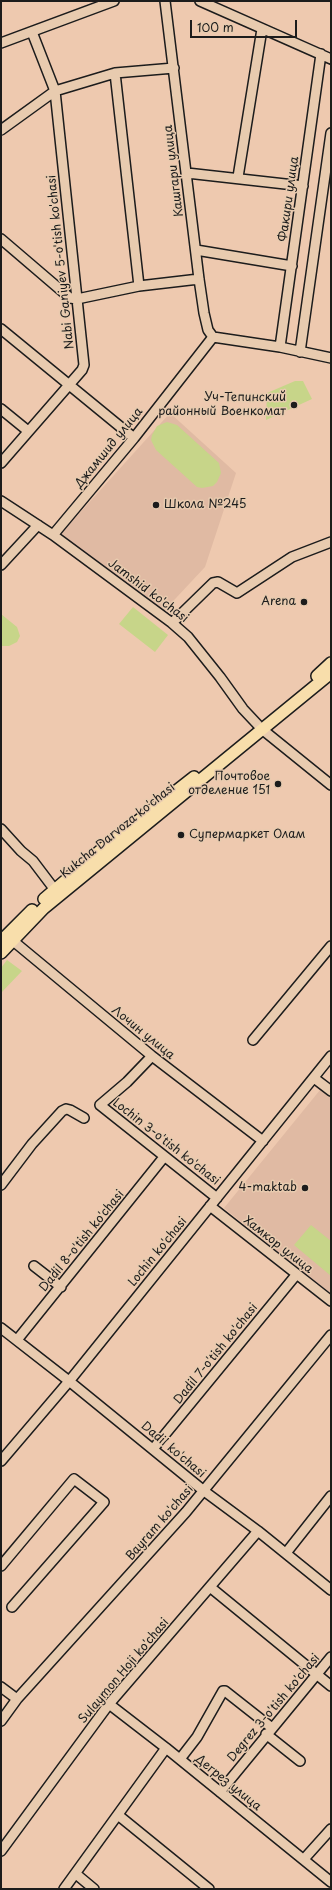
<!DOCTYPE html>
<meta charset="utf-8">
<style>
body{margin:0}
#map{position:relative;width:332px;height:1890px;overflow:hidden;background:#eec9af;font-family:"Playpen Sans",sans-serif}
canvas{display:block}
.frame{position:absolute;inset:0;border:2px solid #1c1c1c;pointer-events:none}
.scale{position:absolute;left:190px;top:20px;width:107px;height:18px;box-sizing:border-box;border:2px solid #1c1c1c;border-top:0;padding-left:5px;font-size:12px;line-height:14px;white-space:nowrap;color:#1c1c1c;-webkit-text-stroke:3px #e8cbaf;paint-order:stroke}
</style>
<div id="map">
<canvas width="332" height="1890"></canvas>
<div class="frame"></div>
<div class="scale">100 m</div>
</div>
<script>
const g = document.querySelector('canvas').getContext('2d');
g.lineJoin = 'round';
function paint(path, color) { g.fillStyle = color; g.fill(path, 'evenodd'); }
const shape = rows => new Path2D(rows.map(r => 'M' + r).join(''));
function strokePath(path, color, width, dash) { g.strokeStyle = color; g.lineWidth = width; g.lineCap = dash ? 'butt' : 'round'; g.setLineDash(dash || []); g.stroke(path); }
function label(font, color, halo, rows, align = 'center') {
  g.font = font + ' "Playpen Sans",sans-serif'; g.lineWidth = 3; g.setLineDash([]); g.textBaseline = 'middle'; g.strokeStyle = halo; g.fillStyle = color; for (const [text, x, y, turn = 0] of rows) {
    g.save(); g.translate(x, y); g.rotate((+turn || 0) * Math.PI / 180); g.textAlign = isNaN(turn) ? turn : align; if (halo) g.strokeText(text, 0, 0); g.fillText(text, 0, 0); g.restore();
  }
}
paint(shape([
 [170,413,236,473,205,567,162,613,58,537],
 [320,1090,331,1098,331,1295,224,1208]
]), '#e0baa3');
paint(shape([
 [295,381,303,381,312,399,266,420,267,393],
 [167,422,177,425,219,463,221,473,217,482,213,486,202,488,197,487,156,450,151,440,152,435,157,426],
 [133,607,168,635,155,652,119,624],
 [1,614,17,627,20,636,17,642,9,646,1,646],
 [7,960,22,971,1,993,1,968],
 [311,1225,331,1241,331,1276,294,1245]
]), '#c7d589');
const minor = shape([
 [165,1,199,279,204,313,208,330,213,337],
 [200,1,331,59],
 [1,43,114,1],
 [115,73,139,286],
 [1,130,55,91,115,73,174,68],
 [187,173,303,186],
 [238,177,262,29],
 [1,239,70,298,77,299,139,286,199,279],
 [196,250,292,266],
 [1,329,134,438],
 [213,337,280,347,331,358],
 [280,347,321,54],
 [300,352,331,133],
 [1,409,28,431],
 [1,463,82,370,84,365,55,91,32,32],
 [1,501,53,535,172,623,188,637,220,677,243,709,258,725],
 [53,535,134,438,213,337],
 [1,565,38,525],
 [172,623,213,583,218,582,237,593,292,557,331,542],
 [263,730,331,785],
 [1,829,21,851,33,861,58,894],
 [12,940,152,1056,263,1141],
 [253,1040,331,946],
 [152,1056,127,1082,100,1105,217,1198],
 [314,1078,331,1091],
 [1,1185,32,1144,62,1111,66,1109,70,1110,84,1118],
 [210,1206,331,1301],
 [34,1266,61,1287],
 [1,1328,69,1381,204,1491,258,1531,331,1590],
 [17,1340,164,1157],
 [153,1449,296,1275],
 [1,1461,71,1379,331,1056],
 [286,1553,331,1496],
 [1,1566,74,1479,104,1502,12,1607],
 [210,1587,331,1686],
 [1,1687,17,1699],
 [109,1704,166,1748,331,1882],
 [1,1721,17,1699,186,1512,331,1335],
 [266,1734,300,1761],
 [180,1759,197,1737,223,1691,225,1691,272,1728],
 [220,1792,331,1657],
 [118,1815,209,1889],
 [1,1851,109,1704,258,1531],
 [304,1859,331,1829],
 [76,1874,94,1889],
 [64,1889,166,1748]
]);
const major = shape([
 [317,676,331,663],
 [44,899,101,850,194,777],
 [1,941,32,910],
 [1,953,44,908,331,673]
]);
strokePath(minor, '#1c1c1c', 12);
strokePath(major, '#1c1c1c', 14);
strokePath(minor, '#e8cbaf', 9);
strokePath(major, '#f8deab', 11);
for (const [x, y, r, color] of [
 [294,405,4,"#1c1c1c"],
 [156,505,4,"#1c1c1c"],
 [304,602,4,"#1c1c1c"],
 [278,784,4,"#1c1c1c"],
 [181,835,4,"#1c1c1c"],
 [305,1188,4,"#1c1c1c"]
]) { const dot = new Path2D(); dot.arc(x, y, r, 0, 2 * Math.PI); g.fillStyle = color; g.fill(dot); strokePath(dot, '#e8cbaf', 1.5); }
label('12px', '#1c1c1c', '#e8cbaf', [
 ["Кашгари улица",174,171,-97],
 ["Факири улица",289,199,-82],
 ["Nabi Ganiyev 5-o'tish ko'chasi",61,262,-96],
 ["Джамшид улица",109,448,-51],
 ["Jamshid ko'chasi",148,591,37],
 ["Kukcha Darvoza ko'chasi",118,831,-39],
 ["Лочин улица",143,1033,39],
 ["Lochin 3-o'tish ko'chasi",166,1142,38],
 ["Dadil 8-o'tish ko'chasi",82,1241,-51],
 ["Хамкор улица",278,1245,38],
 ["Lochin ko'chasi",158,1252,-51],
 ["Dadil 7-o'tish ko'chasi",216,1354,-51],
 ["Dadil ko'chasi",173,1450,40],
 ["Bayram ko'chasi",160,1523,-49],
 ["Sulaymon Hoji ko'chasi",124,1671,-50],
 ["Degrez 3-o'tish ko'chasi",274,1708,-50],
 ["Дегрез улица",228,1783,39]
]);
label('12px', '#1c1c1c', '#e8cbaf', [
 ["Уч-Тепинский",286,398],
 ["районный Военкомат",286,412],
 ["Школа №245",164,505,"left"],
 ["Arena",296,602],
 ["Почтовое",270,777],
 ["отделение 151",270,791],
 ["Супермаркет Олам",189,835,"left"],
 ["4-maktab",297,1188]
], 'right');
</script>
